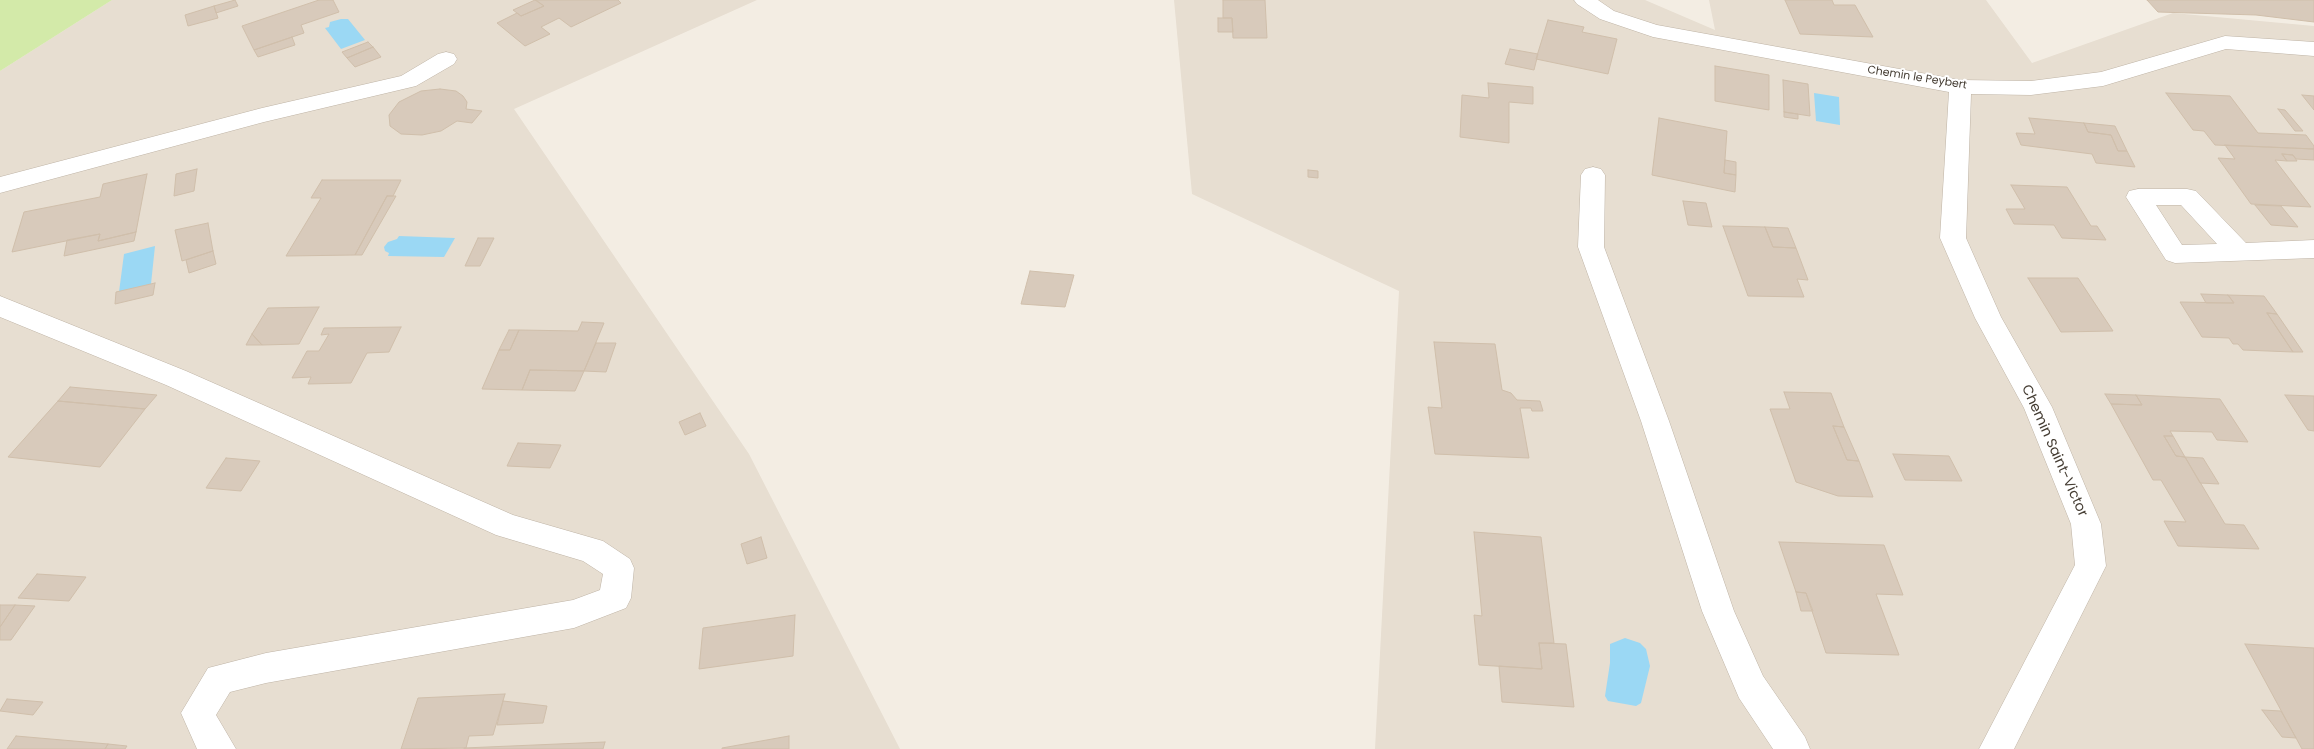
<!DOCTYPE html>
<style>
body{margin:0}
canvas{display:block;background:#f3ede3}
</style>
<canvas width="2314" height="749"></canvas>
<script>
const g = document.querySelector('canvas').getContext('2d');
g.lineJoin = 'round';
function paint(path, color) { g.fillStyle = color; g.fill(path, 'evenodd'); }
const shape = rows => new Path2D(rows.map(r => 'M' + r).join(''));
function strokePath(path, color, width, dash) { g.strokeStyle = color; g.lineWidth = width; g.lineCap = dash ? 'butt' : 'round'; g.setLineDash(dash || []); g.stroke(path); }
function label(font, color, halo, rows, align = 'center') {
  g.font = font + ' Poppins,sans-serif'; g.lineWidth = 4; g.setLineDash([]); g.textBaseline = 'middle'; g.strokeStyle = halo; g.fillStyle = color; for (const [text, x, y, turn = 0] of rows) {
    g.save(); g.translate(x, y); g.rotate((+turn || 0) * Math.PI / 180); g.textAlign = isNaN(turn) ? turn : align; if (halo) g.strokeText(text, 0, 0); g.fillText(text, 0, 0); g.restore();
  }
}
paint(shape([
 [112,0,757,0,514,109,749,454,900,749,0,749,0,71],
 [1174,0,1645,0,1715,30,1709,0,1986,0,2032,63,2173,13,2314,26,2314,749,1375,749,1399,291,1192,194]
]), '#e7ded1');
paint(shape([
 [0,0,112,0,0,71]
]), '#d3eaa9');
paint(shape([
 [341,19,348,19,365,40,341,49,325,28,329,27,330,22],
 [1814,93,1839,97,1840,125,1816,121],
 [399,236,455,238,444,257,388,256,389,253,385,251,384,247,388,242,397,239],
 [155,246,151,284,119,292,124,254],
 [1625,638,1640,643,1646,649,1650,666,1641,703,1636,706,1608,701,1605,696,1610,663,1610,644]
]), '#9bd8f4');
const building = shape([
 [235,0,238,6,216,13,214,6,235,0],
 [319,0,333,0,339,12,301,25,304,33,254,50,242,26,319,0],
 [535,0,544,6,521,16,513,10,535,0],
 [536,0,618,0,621,3,571,27,559,18,541,27,550,34,525,46,497,23,517,13,521,16,544,6,536,0],
 [1223,0,1265,0,1267,38,1233,38,1232,18,1223,18,1223,0],
 [1785,0,1832,0,1834,5,1855,5,1873,37,1800,34,1785,0],
 [2147,0,2314,0,2314,22,2256,15,2158,12,2147,0],
 [214,6,218,18,188,26,185,15,214,6],
 [1218,18,1232,18,1233,32,1218,32,1218,18],
 [1548,20,1584,27,1582,32,1617,39,1608,74,1536,59,1548,20],
 [292,37,295,45,258,57,254,50,292,37],
 [368,42,373,47,347,58,342,52,368,42],
 [373,47,381,57,355,67,347,58,373,47],
 [1510,49,1538,54,1534,70,1505,64,1510,49],
 [1715,66,1769,75,1769,110,1715,101,1715,66],
 [1783,80,1808,84,1810,116,1784,112,1783,80],
 [1488,83,1533,87,1533,104,1509,102,1509,143,1460,137,1462,95,1489,98,1488,83],
 [440,89,456,91,463,96,467,102,466,109,482,111,472,123,457,121,441,131,422,135,401,134,390,126,389,115,399,102,421,91,440,89],
 [2166,93,2230,96,2258,133,2306,135,2314,146,2314,149,2215,145,2204,131,2193,130,2166,93],
 [2302,95,2314,96,2314,110,2302,95],
 [2278,109,2285,110,2303,131,2295,131,2278,109],
 [1784,112,1798,114,1798,119,1784,117,1784,112],
 [1659,118,1727,131,1724,173,1736,175,1735,192,1652,175,1659,118],
 [2029,118,2084,123,2088,132,2111,135,2118,151,2127,151,2135,167,2096,163,2092,154,2021,145,2016,133,2035,134,2029,118],
 [2084,123,2115,126,2127,151,2118,151,2111,135,2088,132,2084,123],
 [2225,145,2314,149,2314,160,2296,159,2293,155,2282,154,2287,161,2275,160,2311,207,2251,204,2218,158,2235,159,2225,145],
 [2282,154,2293,155,2297,161,2287,161,2282,154],
 [1725,160,1736,162,1736,175,1724,173,1725,160],
 [197,169,194,191,174,196,176,174,197,169],
 [1308,170,1318,171,1318,178,1308,177,1308,170],
 [147,174,136,232,98,241,100,234,12,252,24,212,100,197,103,184,147,174],
 [322,180,401,180,393,196,387,196,355,255,286,256,321,198,311,198,322,180],
 [2011,185,2067,187,2091,226,2097,226,2106,240,2062,238,2054,225,2014,224,2006,209,2025,209,2011,185],
 [387,196,396,196,362,255,355,255,387,196],
 [1683,201,1706,203,1712,227,1688,225,1683,201],
 [2255,205,2281,206,2298,227,2271,225,2255,205],
 [208,223,213,251,182,261,175,230,208,223],
 [1723,226,1765,227,1773,247,1796,248,1808,280,1797,279,1804,297,1748,296,1723,226],
 [1765,227,1788,228,1796,248,1773,247,1765,227],
 [136,232,134,241,64,256,67,240,100,234,98,241,136,232],
 [478,238,494,238,480,266,465,266,478,238],
 [213,251,216,264,189,273,186,260,213,251],
 [1030,271,1074,275,1065,307,1021,304,1030,271],
 [2028,278,2078,278,2113,331,2061,332,2028,278],
 [155,283,153,295,115,304,116,292,155,283],
 [2201,294,2228,295,2234,303,2206,303,2201,294],
 [2228,295,2264,296,2277,314,2267,313,2293,352,2243,350,2238,344,2233,344,2229,338,2202,337,2180,302,2234,303,2228,295],
 [319,307,299,344,262,345,252,334,268,308,319,307],
 [2267,313,2277,314,2303,352,2293,352,2267,313],
 [582,322,604,323,584,371,530,370,522,390,482,389,499,350,510,350,519,330,578,331,582,322],
 [401,327,389,352,367,353,351,383,308,384,311,377,292,378,307,351,319,351,329,334,321,335,324,328,401,327],
 [509,330,519,330,510,350,499,350,509,330],
 [252,334,262,345,246,345,252,334],
 [1434,342,1495,344,1502,390,1511,393,1517,400,1540,401,1543,411,1532,411,1531,408,1520,408,1529,458,1435,454,1428,407,1442,408,1434,342],
 [596,343,616,343,606,372,584,371,596,343],
 [530,370,584,371,575,391,522,390,530,370],
 [70,387,157,395,145,409,58,401,70,387],
 [1784,392,1831,393,1844,427,1833,426,1847,460,1859,461,1873,497,1838,496,1796,482,1770,409,1790,409,1784,392],
 [2105,394,2136,395,2142,405,2111,404,2105,394],
 [2136,395,2220,399,2248,442,2217,440,2212,432,2170,431,2173,436,2164,436,2176,456,2185,457,2225,524,2244,525,2259,549,2178,546,2164,521,2186,522,2161,480,2153,480,2111,404,2142,405,2136,395],
 [2285,395,2314,396,2314,431,2308,430,2285,395],
 [58,401,145,409,100,467,8,457,58,401],
 [700,413,706,426,685,435,679,422,700,413],
 [1833,426,1844,427,1859,461,1847,460,1833,426],
 [2164,436,2173,436,2185,457,2176,456,2164,436],
 [518,443,561,445,550,468,507,466,518,443],
 [1893,454,1949,456,1962,481,1905,480,1893,454],
 [2185,457,2203,458,2219,484,2200,483,2185,457],
 [226,458,260,461,241,491,206,488,226,458],
 [1474,532,1541,537,1554,643,1539,643,1542,669,1479,665,1474,615,1482,616,1474,532],
 [761,537,767,558,747,564,741,544,761,537],
 [1779,542,1884,545,1903,595,1876,594,1899,655,1826,653,1806,593,1796,592,1779,542],
 [37,574,86,577,69,601,18,598,37,574],
 [1796,592,1806,593,1813,611,1801,611,1796,592],
 [0,605,15,605,0,627,0,605],
 [15,605,35,606,11,640,0,640,0,627,15,605],
 [795,615,793,656,699,669,703,628,795,615],
 [1539,643,1566,644,1574,707,1502,702,1499,666,1542,669,1539,643],
 [2245,644,2314,648,2314,749,2302,749,2245,644],
 [505,694,493,735,469,736,466,748,401,749,418,698,505,694],
 [7,699,43,702,33,715,0,711,7,699],
 [503,701,547,706,543,723,497,725,503,701],
 [2262,710,2281,711,2296,738,2282,737,2262,710],
 [16,736,108,744,105,749,7,749,16,736],
 [789,736,789,749,722,749,722,748,789,736],
 [605,742,603,749,464,749,464,748,605,742],
 [108,744,127,746,125,749,105,749,108,744]
]);
paint(building, '#d8cabb');
strokePath(building, '#d0bfab', 1);
const minor = shape([
 [1574,0,1598,0,1614,11,1657,25,1960,80,2031,81,2101,72,2225,36,2314,42,2314,56,2226,49,2103,86,2031,95,1971,94,1966,238,2001,317,2052,407,2101,524,2106,566,2014,749,1979,749,2075,565,2071,524,2024,408,1975,318,1940,238,1949,92,1653,37,1600,19,1577,4,1574,0],
 [446,52,454,54,457,59,454,64,416,86,264,122,0,193,0,177,262,108,401,76,438,54,446,52],
 [1593,167,1601,169,1605,175,1604,247,1669,421,1734,611,1763,676,1805,737,1810,749,1773,749,1739,698,1702,611,1641,421,1578,247,1581,175,1585,169,1593,167],
 [2138,189,2187,189,2196,191,2246,243,2314,240,2314,258,2175,263,2166,260,2126,197,2129,191,2138,189],
 [2156,205,2181,205,2217,244,2182,245,2156,205],
 [0,296,186,371,513,515,603,541,630,559,634,568,631,598,626,608,574,628,266,683,230,692,216,715,236,749,197,749,181,713,208,668,266,653,573,600,600,590,603,574,583,561,496,535,166,385,0,317,0,296]
]);
strokePath(minor, '#bfb4a6', 1);
paint(minor, '#fff');
label('11px', '#453d33', '#fff', [
 ["Chemin le Peybert",1917,78,9]
]);
label('14px', '#453d33', '#fff', [
 ["Chemin Saint-Victor",2054,451,66]
]);
</script>
